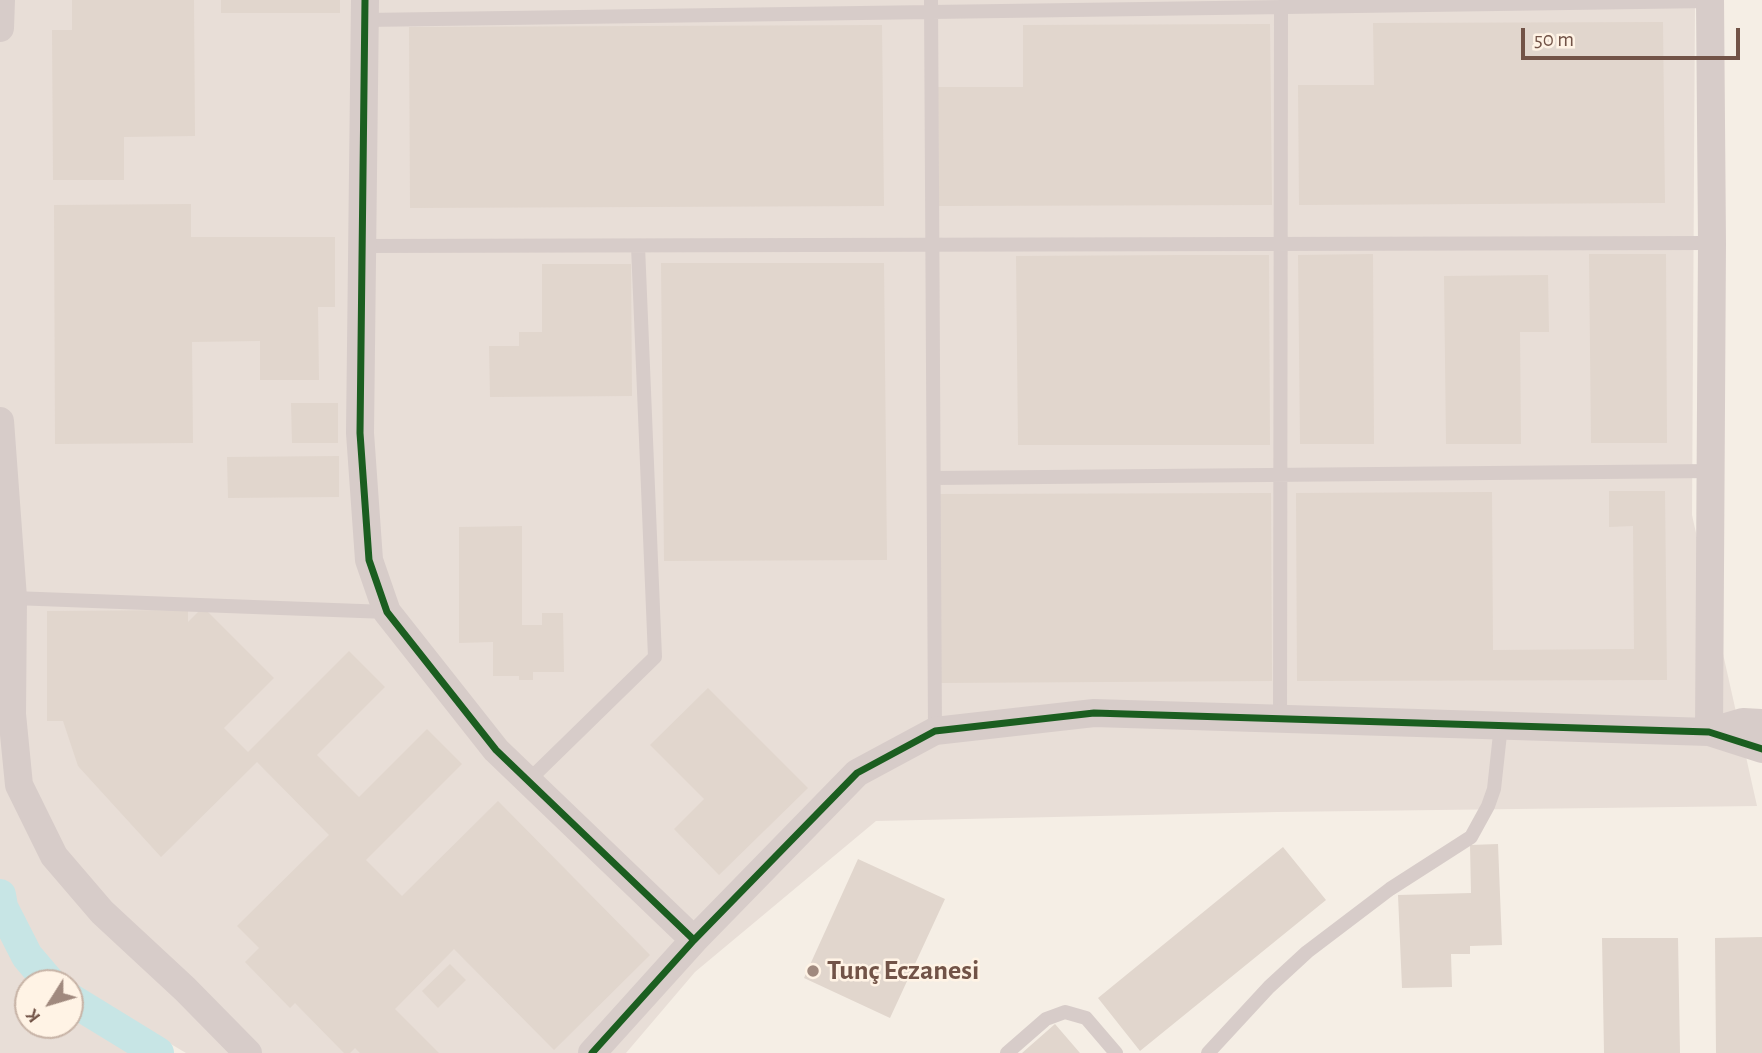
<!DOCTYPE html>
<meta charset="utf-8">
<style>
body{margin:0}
#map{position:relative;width:1762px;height:1053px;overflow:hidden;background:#f5eee5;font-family:"Alegreya Sans",sans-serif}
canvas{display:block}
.north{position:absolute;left:14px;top:969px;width:70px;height:70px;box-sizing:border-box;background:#fff3e5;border:2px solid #c7b3a6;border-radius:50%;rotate:233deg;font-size:19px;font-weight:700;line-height:28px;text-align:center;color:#725347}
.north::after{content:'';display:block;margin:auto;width:24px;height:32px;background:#a0897e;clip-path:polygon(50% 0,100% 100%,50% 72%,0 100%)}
.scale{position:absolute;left:1521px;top:28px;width:219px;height:32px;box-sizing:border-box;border:4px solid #725347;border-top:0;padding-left:9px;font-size:21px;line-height:24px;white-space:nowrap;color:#725347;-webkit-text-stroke:5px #fff3e5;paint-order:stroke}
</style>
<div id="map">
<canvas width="1762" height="1053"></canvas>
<div class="north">K</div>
<div class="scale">50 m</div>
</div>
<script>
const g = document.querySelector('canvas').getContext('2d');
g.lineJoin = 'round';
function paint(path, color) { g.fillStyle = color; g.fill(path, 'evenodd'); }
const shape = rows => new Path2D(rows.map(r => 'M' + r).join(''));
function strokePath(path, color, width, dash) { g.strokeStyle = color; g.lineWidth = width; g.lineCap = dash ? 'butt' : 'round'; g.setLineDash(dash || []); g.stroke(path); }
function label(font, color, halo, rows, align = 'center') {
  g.font = font + ' "Alegreya Sans",sans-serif'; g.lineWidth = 5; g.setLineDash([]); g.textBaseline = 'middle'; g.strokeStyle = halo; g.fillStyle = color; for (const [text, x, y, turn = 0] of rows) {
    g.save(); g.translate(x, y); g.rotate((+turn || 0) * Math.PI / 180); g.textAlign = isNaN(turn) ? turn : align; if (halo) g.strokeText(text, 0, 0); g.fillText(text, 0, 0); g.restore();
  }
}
paint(shape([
 [0,0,1695,0,1692,515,1757,806,1277,812,876,821,695,972,626,1053,186,1053,51,973,60,983,28,983,28,1025,70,1025,70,993,99,1021,166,1053,0,1053]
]), '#e8ded7');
strokePath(shape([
 [0,895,2,907,27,956,50,983],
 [70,999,158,1053]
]), '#c7e5e5', 32);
paint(shape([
 [72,0,194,0,195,136,124,137,124,180,53,180,52,30,72,30],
 [221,0,340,0,340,13,221,13],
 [1663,22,1665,203,1299,205,1298,85,1374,85,1373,23],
 [1270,24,1272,205,939,206,938,87,1023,87,1023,25],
 [882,25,884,206,410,208,409,27],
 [191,204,191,237,335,237,335,307,318,307,319,380,260,380,260,341,192,342,193,443,55,444,54,205],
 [1373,254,1374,444,1300,444,1298,255],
 [1589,254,1666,254,1667,443,1591,443],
 [1184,255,1269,255,1270,445,1018,445,1016,256],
 [661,263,884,263,887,560,664,561],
 [542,264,631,264,632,396,490,397,489,346,519,346,519,332,542,332],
 [1548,275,1549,332,1520,332,1521,444,1446,444,1444,276],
 [291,403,338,403,338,443,292,443],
 [339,456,339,497,228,498,227,457],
 [1609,491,1665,491,1667,680,1297,681,1296,493,1492,492,1493,650,1634,649,1633,526,1609,527],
 [1271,493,1272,681,941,683,939,494],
 [522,526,522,625,542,625,542,613,563,613,564,672,533,672,533,680,519,680,519,676,493,676,493,642,459,643,459,527],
 [203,607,274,678,224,728,248,752,349,651,385,687,317,755,359,797,427,729,462,764,366,860,402,896,498,801,650,955,554,1050,454,949,395,1009,439,1053,360,1053,355,1048,350,1053,344,1053,295,1003,290,1008,245,962,259,948,237,926,329,835,257,762,161,857,78,766,63,721,47,721,47,611,188,610,188,622],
 [708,688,808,788,719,875,674,829,704,799,650,745],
 [1498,844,1502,945,1470,946,1470,954,1451,954,1452,987,1402,988,1398,895,1471,893,1470,845],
 [1283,847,1326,900,1140,1051,1098,998],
 [858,859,945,899,890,1018,804,978],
 [1762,937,1762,1053,1716,1053,1715,938],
 [1602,938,1678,938,1680,1053,1604,1053],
 [450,964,466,980,438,1008,422,991],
 [1055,1024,1080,1053,1022,1053]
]), '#e1d6cd');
strokePath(shape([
 [931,0,935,731],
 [365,20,1710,1],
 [362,246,1712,243],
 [934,478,1712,471],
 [13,598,387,612],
 [1280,719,1281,7],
 [528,781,655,657,638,246],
 [1007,1053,1046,1019,1065,1012,1086,1018,1116,1053],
 [1208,1053,1269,987,1307,952,1390,889,1471,837,1488,806,1494,789,1501,725]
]), '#d7ccc9', 14);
strokePath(shape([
 [365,0,360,433,369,560,387,612,496,750,694,940],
 [0,28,1,0],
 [0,421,13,598,12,714,19,785,54,856,102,912,185,989,248,1053],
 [1709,732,1712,243,1710,0],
 [1709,732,1743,722,1762,723],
 [592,1053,694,940,857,773,935,731,1094,713,1709,732,1762,749]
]), '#d7ccc9', 28);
strokePath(shape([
 [365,0,360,433,369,560,387,612,496,750,694,940],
 [592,1053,694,940,857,773,935,731,1094,713,1709,732,1762,749]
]), '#1b5e20', 7);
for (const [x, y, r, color] of [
 [813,971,7,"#a0897e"]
]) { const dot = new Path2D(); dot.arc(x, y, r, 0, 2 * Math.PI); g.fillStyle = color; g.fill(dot); strokePath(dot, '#fff3e5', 2.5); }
label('bold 28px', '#725347', '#fff3e5', [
 ["Tunç Eczanesi",827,971]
], 'left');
</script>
